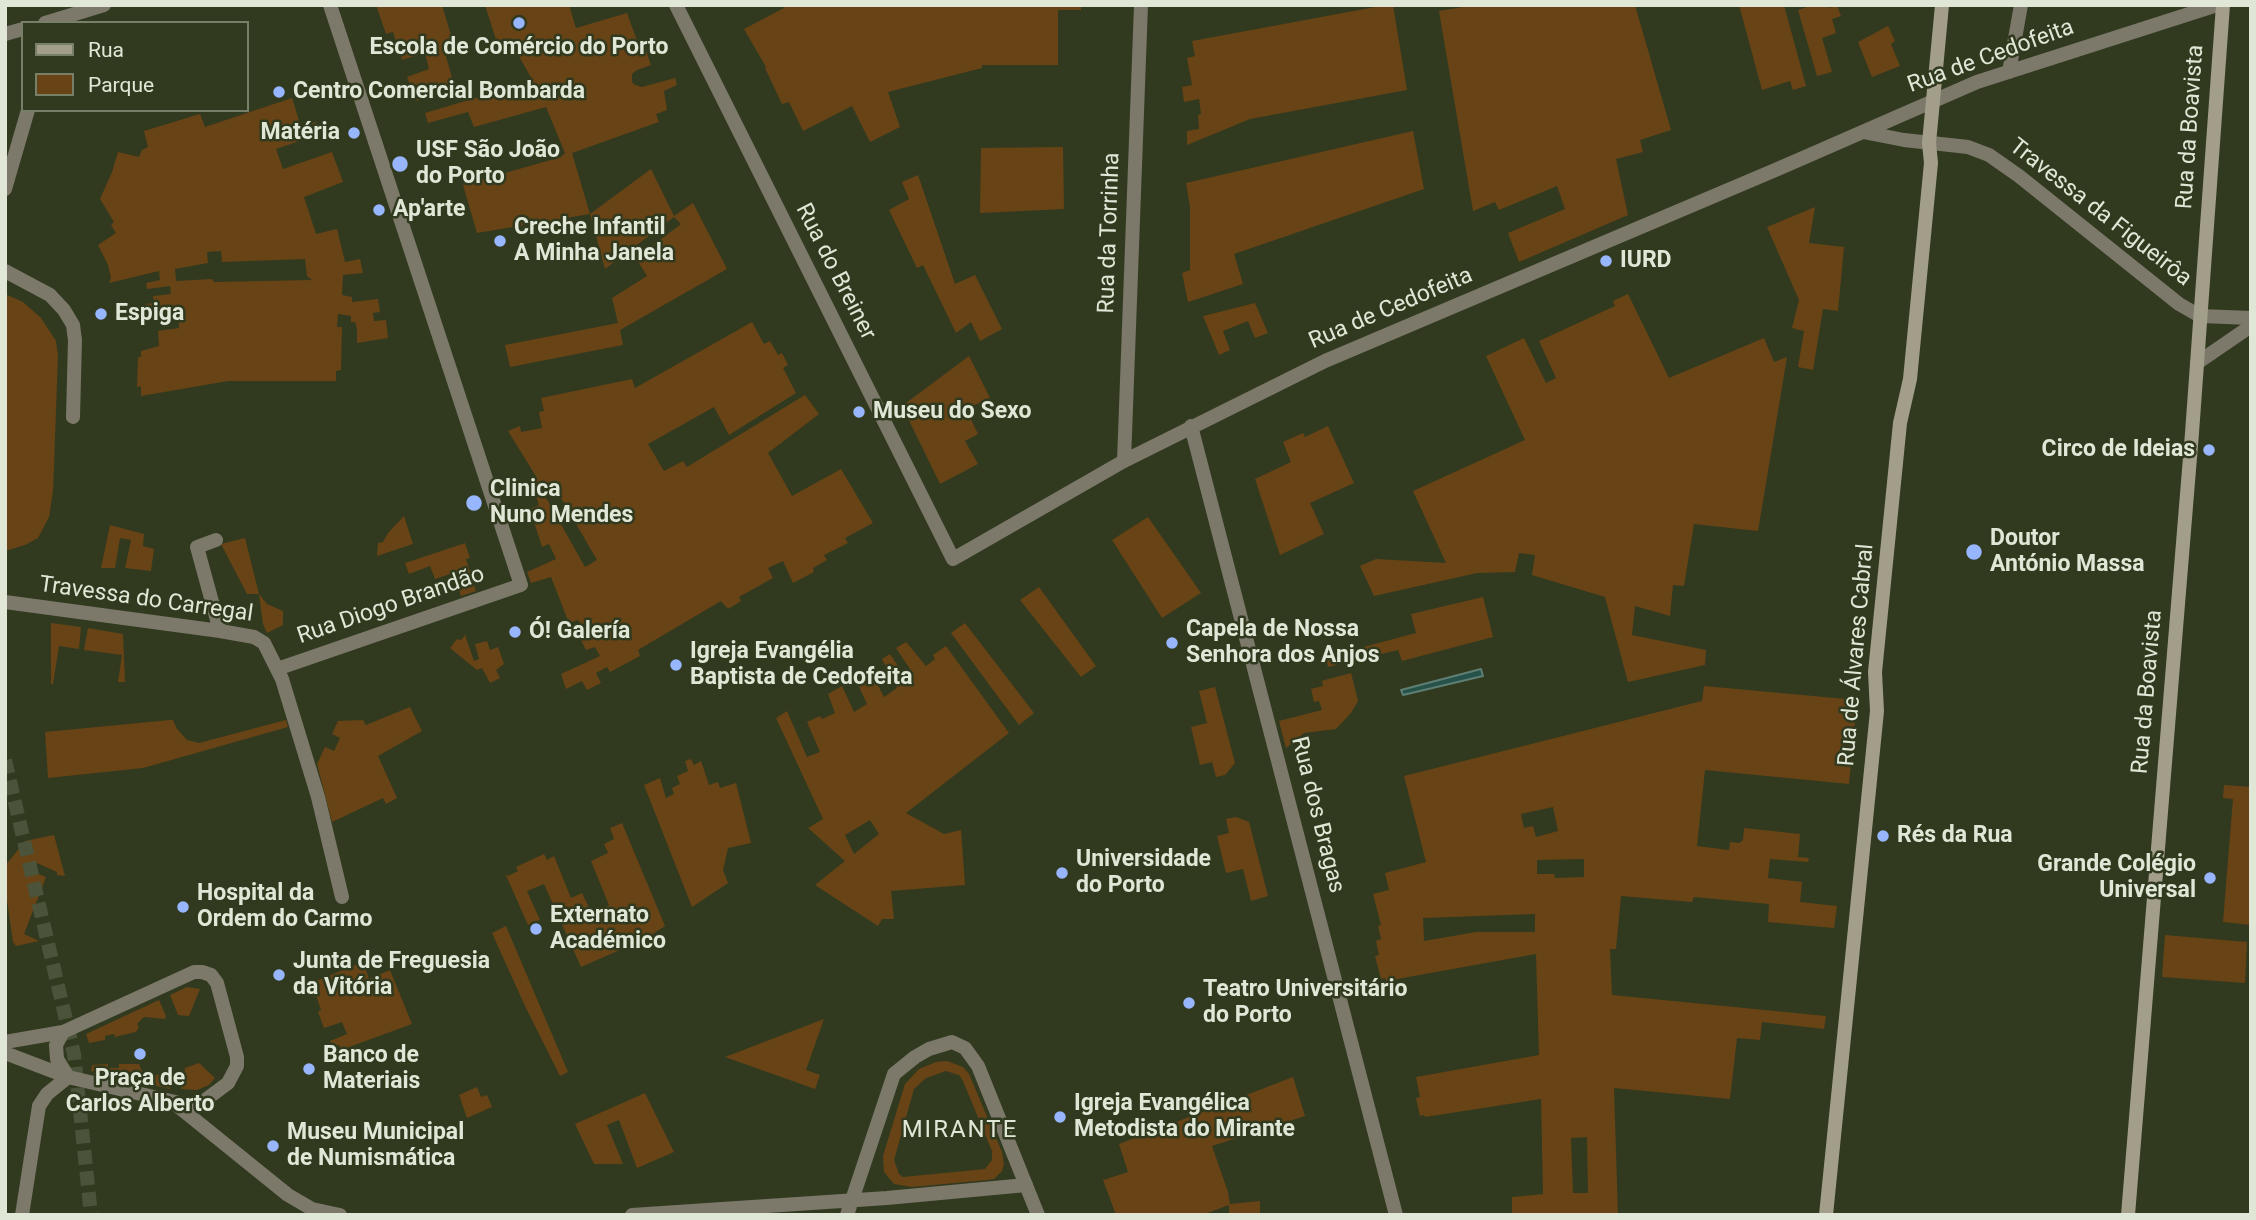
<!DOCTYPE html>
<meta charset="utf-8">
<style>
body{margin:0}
#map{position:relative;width:2256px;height:1220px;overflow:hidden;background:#313a1f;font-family:Roboto,sans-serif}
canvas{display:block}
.frame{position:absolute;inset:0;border:7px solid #e1e7d7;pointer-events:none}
.legend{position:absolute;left:21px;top:21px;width:228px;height:91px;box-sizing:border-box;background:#313a1f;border:2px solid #777f69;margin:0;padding:9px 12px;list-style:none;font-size:21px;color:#e1e7d7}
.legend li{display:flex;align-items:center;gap:14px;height:35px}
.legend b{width:35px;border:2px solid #777f69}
</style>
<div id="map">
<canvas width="2256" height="1220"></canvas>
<div class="frame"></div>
<ul class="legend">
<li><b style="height:9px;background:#a39e89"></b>Rua</li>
<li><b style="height:19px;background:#684315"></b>Parque</li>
</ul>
</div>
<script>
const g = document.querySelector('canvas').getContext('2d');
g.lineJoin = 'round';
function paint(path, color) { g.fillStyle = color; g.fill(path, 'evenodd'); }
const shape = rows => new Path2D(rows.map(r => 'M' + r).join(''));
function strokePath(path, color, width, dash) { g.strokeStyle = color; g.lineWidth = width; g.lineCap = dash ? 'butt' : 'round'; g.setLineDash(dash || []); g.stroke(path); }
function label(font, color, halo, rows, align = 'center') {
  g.font = font + ' Roboto,sans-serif'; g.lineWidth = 5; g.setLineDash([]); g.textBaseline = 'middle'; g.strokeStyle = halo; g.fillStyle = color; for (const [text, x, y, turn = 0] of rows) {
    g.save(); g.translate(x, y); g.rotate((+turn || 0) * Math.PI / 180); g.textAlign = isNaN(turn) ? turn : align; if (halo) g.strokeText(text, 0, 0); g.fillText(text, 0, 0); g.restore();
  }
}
paint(shape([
 [376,5,442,5,455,49,445,53,455,88,416,101,407,77,429,69,425,53,402,60,393,32,386,34],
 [485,5,569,5,576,28,627,13,641,52,646,51,651,65,637,70,632,74,632,82,635,85,642,87,675,78,677,85,664,91,667,110,656,114,659,122,572,153,590,214,651,169,674,216,693,203,727,269,620,330,623,345,510,367,505,345,618,323,612,298,647,276,636,258,681,224,674,217,605,269,590,214,477,233,463,185,561,157,565,153,546,107,474,127,468,112,428,123,425,113,533,81,511,42,498,46],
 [783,5,1081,5,1081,10,1058,10,1058,65,982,65,982,68,888,92,900,127,870,142,852,106,803,131,789,102,782,104,765,68,766,67,744,29,784,8],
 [1386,5,1393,5,1407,90,1250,119,1187,145,1187,131,1199,129,1198,115,1201,114,1199,99,1184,102,1182,87,1192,85,1187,58,1195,56,1192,41],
 [1463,5,1635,5,1671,130,1640,140,1643,152,1616,159,1628,215,1519,262,1508,233,1565,209,1557,186,1499,210,1495,202,1473,211,1439,11,1463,7],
 [1739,5,1784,5,1806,86,1793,90,1790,81,1762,90],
 [1813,5,1828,5,1829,8,1837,5,1841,16,1832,19,1836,33,1822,38,1832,72,1817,76,1798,10],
 [1888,26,1895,41,1891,44,1900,66,1872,77,1858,42],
 [292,98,301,127,316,122,320,134,276,149,283,169,332,152,343,182,304,197,316,234,337,229,345,262,360,259,363,273,343,275,342,295,352,297,352,302,378,299,380,312,373,313,374,321,386,320,388,338,357,343,357,329,355,322,351,322,351,316,338,314,337,327,342,327,341,370,336,371,336,381,228,381,141,396,141,386,137,387,138,357,141,357,141,351,159,346,158,331,179,328,179,317,147,319,146,304,154,303,153,296,171,294,170,286,147,289,146,283,160,280,159,271,109,283,111,278,108,265,98,245,116,233,111,225,114,222,100,199,112,172,118,152,139,157,142,150,148,147,144,131,200,114,205,127],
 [221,251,222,262,305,259,307,276,312,280,214,282,212,279,176,281,175,269,208,263,207,252],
 [1413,131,1424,189,1234,254,1243,284,1188,302,1182,273,1190,270,1190,207,1186,183],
 [1063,147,1064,209,980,213,981,148],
 [918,175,955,284,975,275,1002,329,980,341,971,322,956,333,923,265,917,268,889,210,909,199,902,182],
 [1815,207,1809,243,1844,247,1838,311,1823,309,1813,370,1798,367,1804,331,1792,328,1799,300,1767,227],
 [5,294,23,302,41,318,56,341,58,356,53,491,49,517,38,538,25,545,5,551],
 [1628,294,1669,378,1764,338,1774,362,1787,357,1758,531,1694,524,1684,586,1673,585,1670,616,1635,606,1632,635,1706,650,1705,665,1628,682,1605,597,1532,575,1535,555,1519,553,1515,572,1477,573,1374,596,1360,566,1376,559,1446,563,1413,491,1525,440,1486,356,1524,338,1546,383,1556,378,1539,341,1615,306,1613,301],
 [1255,303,1268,333,1255,338,1248,321,1223,331,1230,350,1219,355,1203,316],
 [752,322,764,344,770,341,778,355,782,353,788,365,783,368,796,393,729,435,714,407,648,444,664,471,683,461,687,467,805,395,819,414,768,453,792,496,841,469,873,523,845,538,848,543,824,555,827,560,813,568,814,572,793,583,783,561,768,568,773,578,739,597,741,601,728,609,721,601,638,650,640,656,610,672,607,667,596,673,601,683,587,690,582,681,566,689,561,674,600,656,595,647,586,650,580,638,587,635,578,620,569,623,551,577,531,583,527,572,556,559,549,544,542,547,530,509,539,505,531,481,537,478,508,431,520,426,521,432,542,428,539,412,544,411,541,398,632,379,635,388],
 [557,491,597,560,585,567,545,496],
 [969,356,990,398,966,409,978,434,965,441,978,464,940,484,902,406],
 [1328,426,1354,483,1310,503,1324,534,1280,555,1255,479,1291,462,1283,442,1303,433,1305,437],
 [404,516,413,544,377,556,378,543,383,542,388,533],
 [1148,517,1201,593,1162,618,1112,540],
 [110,525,144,534,143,546,154,549,151,571,125,568,131,540,120,538,115,568,101,568],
 [245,538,259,594,267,604,283,611,283,625,267,633,263,624,259,594,247,594,221,544],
 [465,543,470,558,466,559,476,591,461,596,453,573,435,579,430,566,409,574,405,563],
 [1039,587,1096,666,1081,677,1020,600],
 [1483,597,1493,637,1402,661,1398,650,1328,667,1326,657,1416,633,1411,614],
 [51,623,81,627,79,649,59,646,53,684,51,684],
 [965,623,1034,713,1019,725,951,633],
 [88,628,123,634,125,682,118,682,122,655,84,650],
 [465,635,474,661,479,659,475,644,487,641,490,650,498,647,504,664,496,670,500,678,490,683,482,668,477,670,450,648,457,639,461,640],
 [906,642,926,666,935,659,933,655,946,646,1009,733,906,813,944,834,961,830,965,885,891,891,894,919,882,919,878,926,815,885,845,861,808,828,823,819,776,718,787,711,807,757,820,752,807,722,820,716,822,719,835,713,828,694,842,686,854,712,867,704,855,678,870,670,884,697,897,688,882,659,890,654,902,672,910,669,896,648],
 [870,820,879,834,854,854,845,835],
 [1351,673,1358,701,1351,713,1336,729,1304,733,1286,748,1279,721,1322,710,1319,701,1314,702,1311,689,1323,686,1322,681,1310,684],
 [1704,686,1857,700,1849,784,1705,770,1697,846,1729,850,1730,842,1739,843,1743,840,1744,828,1800,834,1798,857,1809,858,1808,862,1770,859,1768,878,1802,882,1800,902,1837,906,1834,928,1768,922,1769,904,1694,897,1692,902,1621,896,1616,949,1610,949,1612,995,1826,1016,1824,1029,1762,1022,1760,1040,1737,1038,1730,1099,1614,1088,1618,1215,1512,1215,1512,1197,1543,1194,1541,1099,1425,1117,1424,1115,1420,1116,1416,1098,1420,1097,1416,1077,1539,1055,1536,954,1386,981,1385,978,1381,979,1375,956,1379,955,1376,941,1381,939,1378,926,1381,925,1373,894,1389,890,1385,873,1426,862,1404,776,1702,701],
 [1553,807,1558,831,1536,837,1533,826,1524,828,1521,814],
 [1584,859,1584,877,1555,878,1554,874,1537,874,1537,860],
 [1535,914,1535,932,1476,932,1424,941,1423,918],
 [1587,1137,1588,1193,1573,1193,1571,1138],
 [1215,687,1235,763,1225,775,1216,777,1212,762,1200,765,1191,727,1207,723,1199,691],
 [410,707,422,731,378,756,397,798,386,804,383,798,332,822,317,764,325,747,334,751,340,738,332,734,338,721,363,720,366,725],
 [170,720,173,720,177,729,187,740,199,743,286,720,288,727,143,768,48,778,45,732],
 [691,759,694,765,701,761,709,785,718,782,720,788,736,783,751,843,728,848,723,870,728,883,692,907,644,785,660,778,666,798,674,794,672,788,680,784,677,776,688,771,685,761],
 [2224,785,2251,787,2251,925,2223,922,2233,799,2223,798],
 [1236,817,1249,822,1268,896,1251,901,1243,869,1226,873,1217,836,1229,833,1226,819],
 [622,823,665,926,645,939,581,967,544,884,527,891,540,920,528,925,505,873,508,876,518,871,516,867,544,854,547,860,554,856,571,898,582,893,592,914,609,905,591,861,608,853,604,844,614,839,610,828],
 [54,835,65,876,57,875,57,872,37,863,33,872,46,877,24,934,39,941,16,946,13,942,5,886,5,866,25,841],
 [506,926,568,1072,560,1076,525,1006,492,933],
 [2165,935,2247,942,2245,983,2162,977],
 [363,962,369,979,390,970,412,1024,341,1050,339,1045,333,1047,330,1041,347,1034,342,1022,324,1028,318,1012,321,1010,313,986,317,985,316,981],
 [187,987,200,989,189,1016,178,1015,170,995],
 [159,1000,166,1016,165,1019,144,1017,137,1024,139,1027,136,1032,115,1037,114,1034,105,1036,105,1040,89,1043,86,1034],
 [824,1019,806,1070,820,1075,815,1089,725,1057],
 [947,1061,963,1067,969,1074,1002,1152,1004,1164,1002,1171,994,1179,987,1180,912,1187,894,1184,884,1172,883,1156,905,1084,919,1069,936,1062],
 [946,1071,959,1075,963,1081,992,1151,992,1160,985,1169,903,1177,899,1174,894,1160,914,1089,926,1078],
 [199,1063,215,1078,209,1085,197,1090,181,1089,185,1068],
 [108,1064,108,1068,119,1068,119,1064,139,1064,142,1071,151,1077,172,1070,170,1089,91,1071,92,1065],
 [1293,1077,1305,1116,1212,1146,1228,1192,1230,1204,1260,1201,1260,1215,1229,1215,1229,1205,1202,1215,1116,1215,1103,1180,1128,1172,1119,1144],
 [477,1087,481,1097,487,1095,492,1107,467,1118,459,1095],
 [645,1093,674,1152,637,1168,619,1120,607,1125,623,1164,594,1164,575,1124]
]), '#684315');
const water = shape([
 [1481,669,1483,676,1403,695,1401,690,1481,669]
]);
paint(water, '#27524a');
strokePath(water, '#5f7f74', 2);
strokePath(shape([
 [5,760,74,1054,91,1215]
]), '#4b543b', 14, [14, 7]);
strokePath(shape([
 [676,5,953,559,1124,461,1325,361,1780,168,1977,82,2217,5],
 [2009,72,2021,5],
 [1863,132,1904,140,1968,147,1989,155,2019,176,2179,304,2200,316,2251,318],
 [5,189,28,110],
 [5,271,50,295,64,310,73,325,75,340,73,417],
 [2197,363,2251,326],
 [1191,426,1396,1215],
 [1124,461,1141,5],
 [216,540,197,547,220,631],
 [5,602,220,631,254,637,264,643,282,679,318,797,342,897],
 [277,669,521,585,330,5],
 [63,1032,56,1045,57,1059,68,1077],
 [5,1042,63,1032,194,972,202,972,211,975,217,983,237,1057,237,1066,228,1083,204,1101,188,1105,68,1077,5,1053],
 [174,1103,288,1195,312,1209,340,1215],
 [22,1215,39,1106,47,1094,68,1077],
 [632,1215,887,1198,1026,1185],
 [847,1215,894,1074,915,1057,929,1049,952,1042,965,1048,978,1066,1038,1215]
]), '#7c796b', 14);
strokePath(shape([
 [45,23,104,5],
 [5,34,23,29]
]), '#7c796b', 14);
strokePath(shape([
 [1826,1215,1877,711,1875,672,1900,423,1910,379,1931,163,1929,143,1942,5],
 [2128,1215,2192,433,2223,5]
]), '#a39e89', 14);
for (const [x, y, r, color] of [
 [519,23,7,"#97b6fd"],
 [279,92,7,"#97b6fd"],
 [354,133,7,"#97b6fd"],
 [400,164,9,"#97b6fd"],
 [379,210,7,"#97b6fd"],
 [500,241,7,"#97b6fd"],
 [1606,261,7,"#97b6fd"],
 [101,314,7,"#97b6fd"],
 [859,412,7,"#97b6fd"],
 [2209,450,7,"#97b6fd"],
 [474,503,9,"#97b6fd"],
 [1974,552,9,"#97b6fd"],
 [515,632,7,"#97b6fd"],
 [1172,643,7,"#97b6fd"],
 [676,665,7,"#97b6fd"],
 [1883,836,7,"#97b6fd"],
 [1062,873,7,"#97b6fd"],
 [2210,878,7,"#97b6fd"],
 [183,907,7,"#97b6fd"],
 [536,929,7,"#97b6fd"],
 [279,975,7,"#97b6fd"],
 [1189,1003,7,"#97b6fd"],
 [140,1054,7,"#97b6fd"],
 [309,1069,7,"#97b6fd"],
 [1060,1117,7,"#97b6fd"],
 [273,1146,7,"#97b6fd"]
]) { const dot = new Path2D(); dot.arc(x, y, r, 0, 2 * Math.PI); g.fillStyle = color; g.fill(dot); strokePath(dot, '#313a1f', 2.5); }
label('bold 23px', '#e1e7d7', '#313a1f', [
 ["Escola de Comércio do Porto",519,48,"center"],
 ["Centro Comercial Bombarda",293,92],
 ["Matéria",340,133,"right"],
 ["USF São João",416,151],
 ["do Porto",416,177],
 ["Ap'arte",393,210],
 ["Creche Infantil",514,228],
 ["A Minha Janela",514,254],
 ["IURD",1620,261],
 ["Espiga",115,314],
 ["Museu do Sexo",873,412],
 ["Circo de Ideias",2195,450,"right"],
 ["Clinica",490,490],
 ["Nuno Mendes",490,516],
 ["Doutor",1990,539],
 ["António Massa",1990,565],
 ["Capela de Nossa",1186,630],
 ["Senhora dos Anjos",1186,656],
 ["Ó! Galería",529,632],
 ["Igreja Evangélia",690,652],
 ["Baptista de Cedofeita",690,678],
 ["Rés da Rua",1897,836],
 ["Universidade",1076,860],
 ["do Porto",1076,886],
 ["Grande Colégio",2196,865,"right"],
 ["Universal",2196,891,"right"],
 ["Hospital da",197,894],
 ["Ordem do Carmo",197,920],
 ["Externato",550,916],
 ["Académico",550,942],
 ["Junta de Freguesia",293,962],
 ["da Vitória",293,988],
 ["Teatro Universitário",1203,990],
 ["do Porto",1203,1016],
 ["Banco de",323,1056],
 ["Materiais",323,1082],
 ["Praça de",140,1079,"center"],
 ["Carlos Alberto",140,1105,"center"],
 ["Igreja Evangélica",1074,1104],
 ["Metodista do Mirante",1074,1130],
 ["Museu Municipal",287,1133],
 ["de Numismática",287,1159]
], 'left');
label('23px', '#e1e7d7', '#313a1f', [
 ["Rua de Cedofeita",1991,57,-20],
 ["Rua da Boavista",2191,127,-86],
 ["Travessa da Figueirôa",2100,213,38],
 ["Rua da Torrinha",1110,233,-88],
 ["Rua do Breiner",835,272,63],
 ["Rua de Cedofeita",1391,309,-23],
 ["Travessa do Carregal",146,600,8],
 ["Rua Diogo Brandão",391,606,-19],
 ["Rua de Álvares Cabral",1857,655,-85],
 ["Rua da Boavista",2148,692,-85],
 ["Rua dos Bragas",1317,815,76]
]);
g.letterSpacing = '2px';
label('24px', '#e1e7d7', '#313a1f', [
 ["MIRANTE",960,1131]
]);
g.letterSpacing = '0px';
</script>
